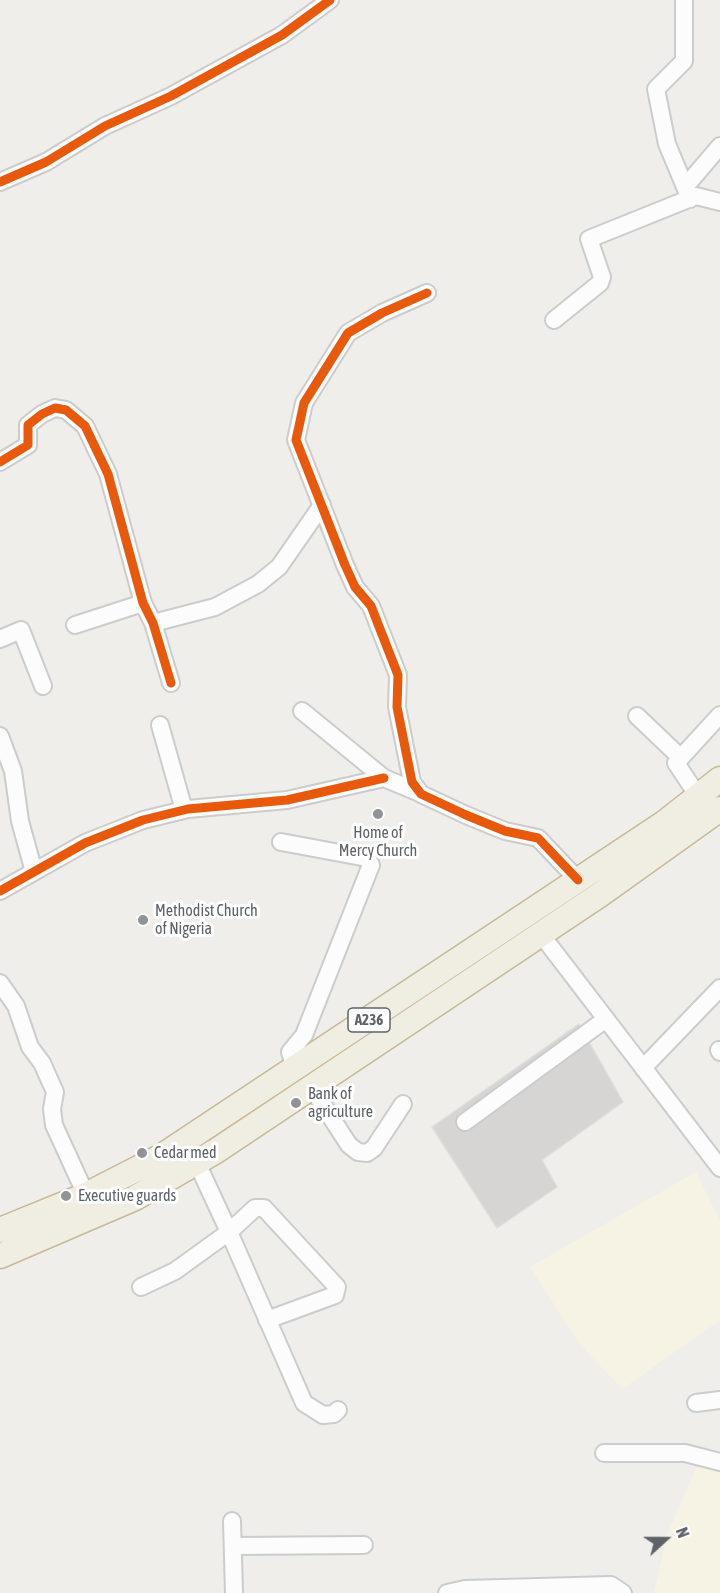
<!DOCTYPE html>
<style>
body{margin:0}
#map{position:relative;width:720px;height:1593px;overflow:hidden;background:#efeeea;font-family:"Asap Condensed",sans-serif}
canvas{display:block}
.north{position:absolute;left:636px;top:1509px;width:60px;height:60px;-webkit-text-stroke:4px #fff;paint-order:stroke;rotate:69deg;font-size:16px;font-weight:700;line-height:24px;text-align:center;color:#5f6368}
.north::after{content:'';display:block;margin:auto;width:21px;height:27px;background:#5f6368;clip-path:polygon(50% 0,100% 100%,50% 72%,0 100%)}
</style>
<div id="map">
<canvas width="720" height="1593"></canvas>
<div class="north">N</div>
</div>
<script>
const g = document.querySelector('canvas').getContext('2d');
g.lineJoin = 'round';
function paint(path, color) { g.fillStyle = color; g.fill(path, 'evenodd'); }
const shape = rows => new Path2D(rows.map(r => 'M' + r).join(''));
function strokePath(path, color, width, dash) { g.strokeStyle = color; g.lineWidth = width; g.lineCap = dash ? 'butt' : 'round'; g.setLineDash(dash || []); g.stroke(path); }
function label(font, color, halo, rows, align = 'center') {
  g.font = font + ' "Asap Condensed",sans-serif'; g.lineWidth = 6; g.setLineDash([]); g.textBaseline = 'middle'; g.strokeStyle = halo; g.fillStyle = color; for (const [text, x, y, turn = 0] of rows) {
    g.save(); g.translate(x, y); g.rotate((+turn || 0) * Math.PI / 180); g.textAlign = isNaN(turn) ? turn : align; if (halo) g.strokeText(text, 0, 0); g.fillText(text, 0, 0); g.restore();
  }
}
paint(shape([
 [696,1172,720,1221,720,1320,622,1389,580,1344,530,1267],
 [701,1457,720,1460,720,1593,654,1593,667,1535]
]), '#f7f3e4');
const building = shape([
 [579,1024,623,1102,542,1160,557,1187,497,1228,432,1127,579,1024]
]);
paint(building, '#d6d5d3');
strokePath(building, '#deddd9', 1.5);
const minor = shape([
 [684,0,684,61,656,89,667,144,690,199],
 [0,182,46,162,105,126,171,96,282,35,330,0],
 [685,187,720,146],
 [427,293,382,313,348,333,304,403,296,440,345,565,355,587,371,606,398,675,397,707,412,782,421,794,466,815,505,831,538,838,578,880],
 [554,320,600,283,602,277,589,239,696,196,720,202],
 [0,462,28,445,28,425,42,414,55,408,66,410,85,426,108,474,143,603,153,623,171,683],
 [153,623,215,607,258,584,279,567,322,505],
 [75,625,143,603],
 [0,639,21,630,43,686],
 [302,711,384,778,420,793],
 [637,716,680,757],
 [160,725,184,810],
 [0,736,13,771,20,821,34,872],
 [698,796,676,763,720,715],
 [281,842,367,858,371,865,304,1035,290,1052,295,1069],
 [0,891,85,843,143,820,188,809,287,800,384,778],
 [540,933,720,1168],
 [0,983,16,1006,30,1047,42,1063,55,1092,52,1109,54,1125,86,1195],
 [719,1050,720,1052],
 [643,1068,720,988],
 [312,1088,349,1145,358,1152,367,1153,374,1148,403,1104],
 [465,1122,606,1019],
 [197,1163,229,1232,255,1208,264,1208,337,1287,335,1295,267,1320],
 [141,1287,175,1271,229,1232,304,1403,323,1415,334,1414,338,1410],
 [696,1403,720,1400],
 [604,1453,685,1453,720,1462],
 [232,1521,234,1593],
 [233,1546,364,1545],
 [447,1593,465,1589,611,1585,623,1593]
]);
const highway = shape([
 [0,1230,86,1195,162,1156,664,823,720,779],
 [0,1256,135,1198,216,1151,601,894,720,809]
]);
strokePath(minor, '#cbcccc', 20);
strokePath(highway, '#c8b996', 27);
strokePath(minor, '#fdfcfc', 16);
strokePath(highway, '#f0ede3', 24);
strokePath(shape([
 [0,182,46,162,105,126,171,96,282,35,330,0],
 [427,293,382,313,348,333,304,403,296,440,345,565,355,587,371,606,398,675,397,707,412,782,421,794,466,815,505,831,538,838,578,880],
 [0,462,28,445,28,425,42,414,55,408,66,410,85,426,108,474,143,603,153,623,171,683],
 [0,891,85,843,143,820,188,809,287,800,384,778]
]), '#e8590c', 9);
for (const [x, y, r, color] of [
 [378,814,6,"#919496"],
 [143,920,6,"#919496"],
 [296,1103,6,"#919496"],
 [142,1153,6,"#919496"],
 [66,1196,6,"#919496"]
]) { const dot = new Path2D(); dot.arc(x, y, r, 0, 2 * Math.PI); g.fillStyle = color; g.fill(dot); strokePath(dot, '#fff', 2); }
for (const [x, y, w] of [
 [369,1020,42]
]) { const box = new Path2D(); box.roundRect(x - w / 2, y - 12, w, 24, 4.5); g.fillStyle = '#fff'; g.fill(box); strokePath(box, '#5f6368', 1.5); }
label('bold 15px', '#5f6368', null, [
 ["A236",369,1020]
]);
label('16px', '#5f6368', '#fff', [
 ["Home of",378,833,"center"],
 ["Mercy Church",378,851,"center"],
 ["Methodist Church",155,911],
 ["of Nigeria",155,929],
 ["Bank of",308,1094],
 ["agriculture",308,1112],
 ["Cedar med",154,1153],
 ["Executive guards",78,1196]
], 'left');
</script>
